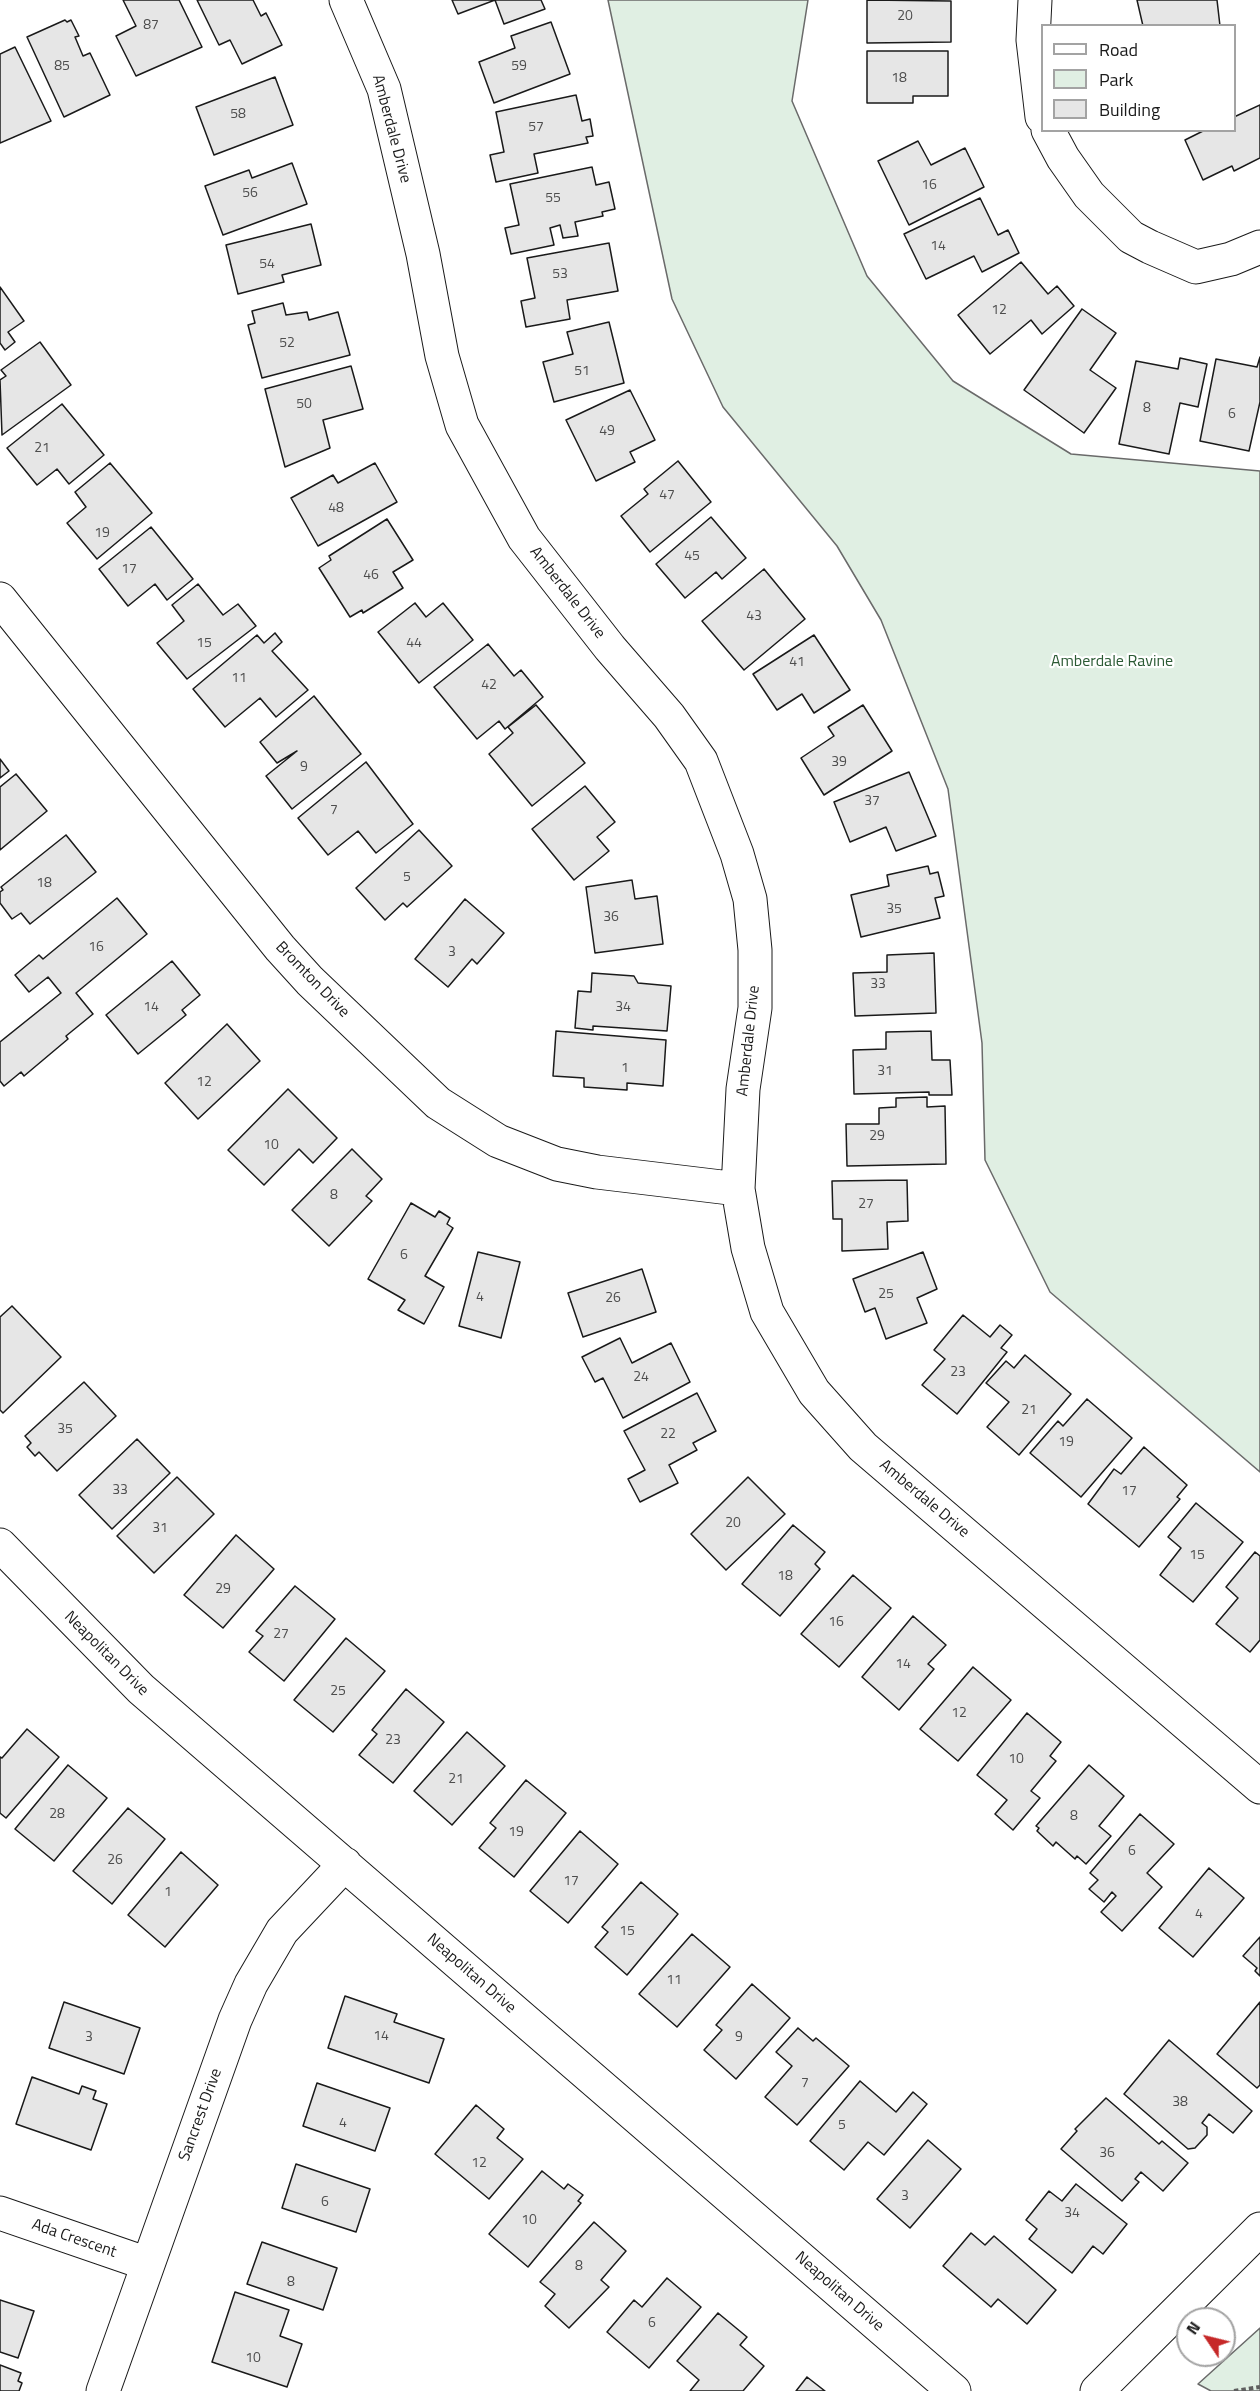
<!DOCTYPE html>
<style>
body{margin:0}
#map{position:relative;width:1260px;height:2391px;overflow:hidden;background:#fff;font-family:"Titillium Web",sans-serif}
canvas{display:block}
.legend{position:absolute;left:1041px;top:24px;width:195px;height:108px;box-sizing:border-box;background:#fff;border:2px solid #a3a3a3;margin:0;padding:8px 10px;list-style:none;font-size:18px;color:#1a1a1a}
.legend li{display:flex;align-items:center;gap:12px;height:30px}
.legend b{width:30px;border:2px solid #a3a3a3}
.north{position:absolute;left:1176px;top:2307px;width:60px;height:60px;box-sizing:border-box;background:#fff;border:2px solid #a3a3a3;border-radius:50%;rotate:305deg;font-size:16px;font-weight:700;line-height:24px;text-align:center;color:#1a1a1a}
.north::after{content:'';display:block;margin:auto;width:21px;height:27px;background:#c62828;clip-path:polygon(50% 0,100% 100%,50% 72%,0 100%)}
</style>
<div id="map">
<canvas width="1260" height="2391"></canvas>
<ul class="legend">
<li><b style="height:8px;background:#fff"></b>Road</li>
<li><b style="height:16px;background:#e0efe3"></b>Park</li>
<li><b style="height:16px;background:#e6e6e6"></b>Building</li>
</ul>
<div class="north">N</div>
</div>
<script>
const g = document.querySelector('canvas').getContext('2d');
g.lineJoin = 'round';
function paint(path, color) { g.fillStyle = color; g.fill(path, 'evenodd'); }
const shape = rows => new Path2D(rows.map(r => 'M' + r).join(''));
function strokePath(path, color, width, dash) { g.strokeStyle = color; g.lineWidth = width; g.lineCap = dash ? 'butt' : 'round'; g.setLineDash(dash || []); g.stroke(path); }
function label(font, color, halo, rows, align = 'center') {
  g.font = font + ' "Titillium Web",sans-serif'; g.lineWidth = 4.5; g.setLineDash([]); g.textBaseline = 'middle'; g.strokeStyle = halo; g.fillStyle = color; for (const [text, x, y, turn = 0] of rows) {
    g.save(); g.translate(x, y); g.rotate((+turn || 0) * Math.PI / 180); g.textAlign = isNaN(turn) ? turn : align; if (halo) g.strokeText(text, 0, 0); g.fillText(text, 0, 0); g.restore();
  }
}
const green = shape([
 [608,0,808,0,792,101,867,276,953,381,1071,454,1260,471,1260,1472,1050,1292,985,1160,982,1043,948,789,881,620,837,546,723,407,672,299,608,0],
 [1260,2328,1260,2391,1211,2391,1198,2384,1260,2328]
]);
paint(green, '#e0efe3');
strokePath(green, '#6a6a6a', 1.5);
const building = shape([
 [123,0,179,0,202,47,136,76,116,36,136,26,123,0],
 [197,0,253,0,261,16,266,13,282,45,242,64,230,40,219,45,197,0],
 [452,0,541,0,545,9,504,24,495,0,458,14,452,0],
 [867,0,951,1,951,42,867,43,867,0],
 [1137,0,1217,0,1220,26,1143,26,1137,0],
 [65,20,67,22,71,20,79,36,75,37,83,56,90,53,110,95,64,117,27,37,65,20],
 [551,22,570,74,494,103,479,62,515,48,511,36,551,22],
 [15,47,51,121,0,143,0,54,15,47],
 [867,51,948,51,948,96,913,96,913,103,867,103,867,51],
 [275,77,293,125,214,155,196,107,275,77],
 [576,95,582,121,590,119,593,136,586,137,588,143,534,154,538,173,496,182,490,155,504,152,496,112,576,95],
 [1260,105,1260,158,1234,171,1232,166,1203,180,1185,140,1205,130,1234,130,1234,117,1260,105],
 [918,141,931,165,965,148,984,187,909,225,878,161,918,141],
 [292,163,307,204,223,235,205,186,249,170,252,178,292,163],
 [592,167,596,185,609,182,615,209,602,212,603,216,575,222,578,236,563,238,560,225,550,228,554,245,511,254,505,228,519,225,510,184,592,167],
 [980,198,998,235,1008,230,1019,253,982,272,974,256,926,279,904,234,980,198],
 [311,224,321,265,282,275,284,282,238,294,226,245,311,224],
 [609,243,618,291,567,300,570,319,526,327,521,301,535,298,527,258,609,243],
 [1021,262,1048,294,1057,286,1074,306,1042,334,1031,320,990,354,958,315,1021,262],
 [0,287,24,321,8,332,15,342,5,350,0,343,0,287],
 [283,303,286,315,307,312,309,320,338,312,350,355,262,378,248,325,255,323,252,311,283,303],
 [1082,309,1116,333,1090,370,1116,388,1084,433,1024,390,1082,309],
 [609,322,624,383,554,402,543,362,573,354,567,332,609,322],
 [40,342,71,385,2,435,0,380,6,376,1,370,40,342],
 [1260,357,1260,402,1249,451,1200,441,1216,359,1257,367,1260,357],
 [1180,358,1207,364,1198,407,1180,403,1169,454,1119,444,1136,361,1178,369,1180,358],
 [351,366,363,409,323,420,330,448,285,467,265,389,351,366],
 [630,390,655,440,630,452,635,462,596,481,566,420,630,390],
 [62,404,104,455,69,484,57,469,37,485,7,448,62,404],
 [678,461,711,502,650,552,621,516,648,494,644,489,678,461],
 [110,463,152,513,97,559,67,523,86,507,75,492,110,463],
 [375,463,397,502,318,546,291,498,333,475,338,483,375,463],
 [711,517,746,558,722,579,716,572,685,598,656,564,711,517],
 [387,519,413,560,393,572,403,588,363,613,362,610,350,617,319,568,331,560,329,556,387,519],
 [151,527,193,579,167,600,155,584,128,606,99,569,151,527],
 [764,569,805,619,744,670,702,621,764,569],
 [198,584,223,615,238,604,256,626,187,679,157,643,184,621,172,605,198,584],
 [415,603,426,617,443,603,473,640,419,683,378,632,415,603],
 [275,633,282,642,272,651,308,690,276,717,260,698,225,727,193,689,257,635,264,643,275,633],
 [814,635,850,690,814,713,802,694,777,710,753,674,814,635],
 [488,644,514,676,521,670,543,697,505,729,499,721,477,739,434,687,488,644],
 [314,696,361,754,292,809,266,776,297,751,277,763,260,742,314,696],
 [536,705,585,763,532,806,489,754,513,733,508,727,536,705],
 [863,705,892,751,824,795,801,758,834,736,828,727,863,705],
 [0,759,9,771,0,778,0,759],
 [366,762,413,824,376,853,358,831,328,855,298,818,366,762],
 [909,772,936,836,896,851,886,827,850,842,834,802,909,772],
 [16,774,47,811,0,850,0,787,16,774],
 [585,786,615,822,597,837,609,851,574,880,532,829,585,786],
 [419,830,452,866,407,907,403,903,385,920,356,888,419,830],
 [66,835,96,872,30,924,21,913,12,919,0,903,0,892,3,890,1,887,66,835],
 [928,866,930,874,938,872,944,896,935,898,940,918,861,937,851,895,889,886,887,875,928,866],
 [632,880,635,899,657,896,663,944,595,953,586,887,632,880],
 [117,898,147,934,76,993,93,1014,66,1036,68,1039,24,1076,21,1072,4,1086,0,1081,0,1042,61,993,48,977,29,992,15,975,39,955,43,959,117,898],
 [465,899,504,933,477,964,472,959,448,987,415,959,465,899],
 [934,953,936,1013,855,1016,853,973,887,972,887,955,934,953],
 [172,961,200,995,182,1010,186,1015,138,1054,106,1015,172,961],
 [592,973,634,976,638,983,671,986,667,1031,593,1026,593,1030,575,1028,578,991,591,992,592,973],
 [227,1024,260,1061,198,1119,165,1083,227,1024],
 [556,1031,666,1040,663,1086,627,1083,627,1090,584,1087,584,1078,553,1076,556,1031],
 [931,1031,932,1060,950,1060,952,1095,929,1095,929,1092,854,1094,853,1050,886,1049,886,1032,931,1031],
 [288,1089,337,1138,313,1163,299,1149,264,1185,228,1150,288,1089],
 [927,1097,927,1107,945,1106,946,1164,847,1166,846,1124,879,1124,879,1108,896,1107,896,1098,927,1097],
 [352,1149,382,1179,366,1196,372,1201,329,1246,292,1210,352,1149],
 [907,1180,908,1221,887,1222,888,1249,842,1251,842,1219,833,1219,832,1181,907,1180],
 [411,1203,435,1217,439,1211,450,1218,447,1224,453,1228,425,1276,444,1287,424,1324,398,1310,405,1300,368,1279,411,1203],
 [478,1252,520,1262,501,1338,459,1326,478,1252],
 [923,1252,937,1289,917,1298,927,1323,886,1339,875,1308,865,1312,853,1279,923,1252],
 [642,1269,656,1312,583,1337,568,1293,642,1269],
 [12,1306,61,1357,3,1413,0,1410,0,1317,12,1306],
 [963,1315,990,1337,1000,1325,1012,1335,1001,1348,1007,1352,957,1414,922,1385,945,1359,934,1350,963,1315],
 [620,1338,632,1363,671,1343,690,1382,623,1418,603,1378,595,1382,582,1357,620,1338],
 [1025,1355,1071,1394,1019,1455,987,1427,1009,1402,986,1383,1006,1361,1014,1368,1025,1355],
 [84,1382,116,1416,57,1471,39,1452,35,1456,27,1447,31,1443,25,1436,84,1382],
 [697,1393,716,1431,693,1443,697,1450,669,1465,678,1483,640,1502,628,1479,645,1470,624,1431,697,1393],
 [1087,1399,1132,1438,1081,1497,1030,1453,1058,1421,1063,1426,1087,1399],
 [137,1439,170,1473,112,1529,79,1495,137,1439],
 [1144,1447,1187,1485,1177,1497,1180,1499,1139,1547,1088,1504,1114,1469,1121,1474,1144,1447],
 [177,1477,214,1514,154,1573,117,1536,177,1477],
 [748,1477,785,1514,726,1570,691,1534,748,1477],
 [1196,1503,1243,1542,1193,1602,1160,1575,1181,1548,1168,1537,1196,1503],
 [793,1525,825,1552,815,1564,820,1569,780,1616,742,1584,793,1525],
 [236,1535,274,1569,223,1628,184,1595,236,1535],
 [1255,1552,1260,1556,1260,1640,1250,1652,1216,1624,1238,1598,1226,1587,1255,1552],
 [853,1575,891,1608,839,1667,801,1634,853,1575],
 [295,1586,335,1619,284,1681,249,1652,263,1636,256,1631,295,1586],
 [913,1616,946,1645,928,1664,934,1669,899,1710,862,1677,913,1616],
 [346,1638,385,1671,333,1732,294,1700,346,1638],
 [973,1667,1011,1700,958,1761,920,1729,973,1667],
 [406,1689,444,1722,393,1783,359,1755,377,1734,372,1730,406,1689],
 [1027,1713,1061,1742,1050,1756,1056,1761,1031,1791,1040,1798,1013,1830,995,1814,1007,1800,977,1775,1027,1713],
 [27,1729,59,1757,6,1818,0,1813,0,1757,2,1758,27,1729],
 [467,1732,505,1766,452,1825,414,1791,467,1732],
 [68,1765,107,1798,54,1861,15,1829,68,1765],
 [1089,1765,1124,1796,1099,1826,1111,1836,1086,1864,1077,1856,1075,1859,1056,1842,1053,1846,1037,1831,1039,1828,1036,1826,1089,1765],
 [526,1780,566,1813,514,1877,479,1848,496,1828,490,1823,526,1780],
 [128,1808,165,1839,112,1904,73,1871,128,1808],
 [1140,1814,1174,1844,1147,1873,1162,1887,1122,1931,1101,1912,1116,1896,1112,1892,1104,1902,1089,1889,1098,1880,1090,1873,1140,1814],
 [580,1831,618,1864,568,1923,530,1891,580,1831],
 [181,1852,218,1885,165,1947,128,1915,181,1852],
 [1209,1868,1244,1898,1193,1957,1159,1928,1209,1868],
 [641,1882,678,1914,627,1975,595,1947,608,1932,602,1927,641,1882],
 [692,1934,730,1967,677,2027,639,1994,692,1934],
 [1260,1937,1260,1976,1255,1971,1257,1968,1243,1956,1260,1937],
 [752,1984,790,2018,736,2079,704,2050,722,2030,716,2025,752,1984],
 [345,1996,397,2014,394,2022,444,2039,429,2083,328,2048,345,1996],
 [64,2002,140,2028,124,2074,49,2048,64,2002],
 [1260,2002,1260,2085,1257,2088,1217,2054,1260,2002],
 [798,2028,813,2041,816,2038,849,2066,797,2125,765,2097,792,2066,776,2052,798,2028],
 [1169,2040,1252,2111,1233,2133,1209,2114,1202,2123,1207,2127,1207,2135,1195,2148,1188,2149,1124,2094,1169,2040],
 [32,2077,79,2094,82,2086,96,2091,93,2099,107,2104,91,2150,16,2124,32,2077],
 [860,2081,896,2112,913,2092,927,2104,884,2155,868,2142,844,2170,810,2141,860,2081],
 [317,2083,390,2108,375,2151,303,2126,317,2083],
 [1106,2098,1159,2144,1162,2141,1188,2163,1163,2191,1141,2172,1135,2179,1139,2182,1122,2201,1061,2149,1077,2131,1075,2129,1106,2098],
 [476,2105,504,2129,497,2138,523,2159,489,2199,435,2154,476,2105],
 [928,2140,961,2169,910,2228,877,2199,928,2140],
 [296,2164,370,2189,356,2232,282,2208,296,2164],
 [542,2171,564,2189,568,2184,583,2195,578,2201,581,2203,528,2267,489,2234,542,2171],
 [1076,2184,1127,2224,1103,2254,1093,2246,1072,2273,1029,2239,1037,2229,1026,2220,1049,2191,1062,2201,1076,2184],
 [594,2222,626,2251,601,2280,609,2287,569,2328,545,2306,555,2294,540,2282,594,2222],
 [971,2233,985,2245,994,2236,1056,2290,1027,2324,998,2299,991,2307,943,2266,971,2233],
 [262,2242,337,2268,323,2310,247,2284,262,2242],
 [667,2278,701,2307,649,2368,607,2332,634,2300,642,2307,667,2278],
 [235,2292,289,2310,280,2336,302,2344,287,2387,212,2362,235,2292],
 [0,2300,34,2311,18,2358,0,2352,0,2300],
 [718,2313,747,2337,740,2345,764,2366,743,2391,690,2391,699,2380,677,2361,718,2313],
 [0,2365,21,2373,18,2381,22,2383,19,2391,0,2391,0,2365],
 [807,2377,825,2391,796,2391,807,2377]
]);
paint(building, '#e6e6e6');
strokePath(building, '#1a1a1a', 1.5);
const street = shape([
 [346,0,384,89,423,254,442,356,462,425,524,538,610,648,669,716,701,761,737,854,750,899,755,950,755,1008,743,1089,738,1189,748,1248,767,1312,814,1392,863,1447,1260,1787],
 [1035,0,1033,40,1042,117],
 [1048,130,1063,158,1089,195,1131,237,1150,247,1196,267,1231,259,1260,247],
 [0,599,280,948,310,981,438,1103,498,1141,557,1164,597,1172,738,1189],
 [0,1545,141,1689,954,2391],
 [0,2213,148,2264],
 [103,2391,235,2020,251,1984,282,1931,345,1864],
 [1097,2391,1260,2229]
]);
strokePath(street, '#1a1a1a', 35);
strokePath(shape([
 [1234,2391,1260,2387]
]), '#5f5f5f', 4, [4.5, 3]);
strokePath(street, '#fff', 33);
label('14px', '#4d4d4d', null, [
 ["20",905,17],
 ["87",151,26],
 ["85",62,67],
 ["59",519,67],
 ["18",899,79],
 ["58",238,115],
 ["57",536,128],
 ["16",929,186],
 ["56",250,194],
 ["55",553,199],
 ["14",938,247],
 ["54",267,265],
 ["53",560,275],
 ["12",999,311],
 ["52",287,344],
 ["51",582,372],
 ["50",304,405],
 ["8",1147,409],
 ["6",1232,415],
 ["49",607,432],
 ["21",42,449],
 ["47",667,496],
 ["48",336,509],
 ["19",102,534],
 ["45",692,557],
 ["17",129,570],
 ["46",371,576],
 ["43",754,617],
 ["15",204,644],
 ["44",414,644],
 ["41",797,663],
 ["11",239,679],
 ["42",489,686],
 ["39",839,763],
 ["9",304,768],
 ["37",872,802],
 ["7",334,811],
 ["5",407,878],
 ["18",44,884],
 ["35",894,910],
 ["36",611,918],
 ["16",96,948],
 ["3",452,953],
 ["33",878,985],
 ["14",151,1008],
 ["34",623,1008],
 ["1",625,1069],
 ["31",885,1072],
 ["12",204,1083],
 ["29",877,1137],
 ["10",271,1146],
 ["8",334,1196],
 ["27",866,1205],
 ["6",404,1256],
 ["25",886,1295],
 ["4",480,1298],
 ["26",613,1299],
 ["23",958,1373],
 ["24",641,1378],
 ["21",1029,1411],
 ["35",65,1430],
 ["22",668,1435],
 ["19",1066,1443],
 ["33",120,1491],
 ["17",1129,1492],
 ["20",733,1524],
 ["31",160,1529],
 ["15",1197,1556],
 ["18",785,1577],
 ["29",223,1590],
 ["16",836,1623],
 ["27",281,1635],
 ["14",903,1665],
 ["25",338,1692],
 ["12",959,1714],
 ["23",393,1741],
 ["10",1016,1760],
 ["21",456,1780],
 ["28",57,1815],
 ["8",1074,1817],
 ["19",516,1833],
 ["6",1132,1852],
 ["26",115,1861],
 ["17",571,1882],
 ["1",168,1893],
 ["4",1199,1915],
 ["15",627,1932],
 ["11",674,1981],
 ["14",381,2037],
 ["3",89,2038],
 ["9",739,2038],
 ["7",805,2084],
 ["38",1180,2103],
 ["4",343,2124],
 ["5",842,2126],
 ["36",1107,2154],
 ["12",479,2164],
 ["3",905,2197],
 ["6",325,2203],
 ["34",1072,2214],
 ["10",529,2221],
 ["8",579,2267],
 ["8",291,2283],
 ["6",652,2324],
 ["10",253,2359]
]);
label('16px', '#1a1a1a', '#fff', [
 ["Amberdale Drive",391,129,75],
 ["Amberdale Drive",567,593,52],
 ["Bromton Drive",312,980,46],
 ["Amberdale Drive",749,1041,-84],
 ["Amberdale Drive",924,1499,40],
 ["Neapolitan Drive",106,1654,45],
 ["Neapolitan Drive",471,1974,41],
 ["Sancrest Drive",201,2115,-70],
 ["Ada Crescent",74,2239,19],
 ["Neapolitan Drive",839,2292,41]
]);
label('16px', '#2b5a34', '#fff', [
 ["Amberdale Ravine",1112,662]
]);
</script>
